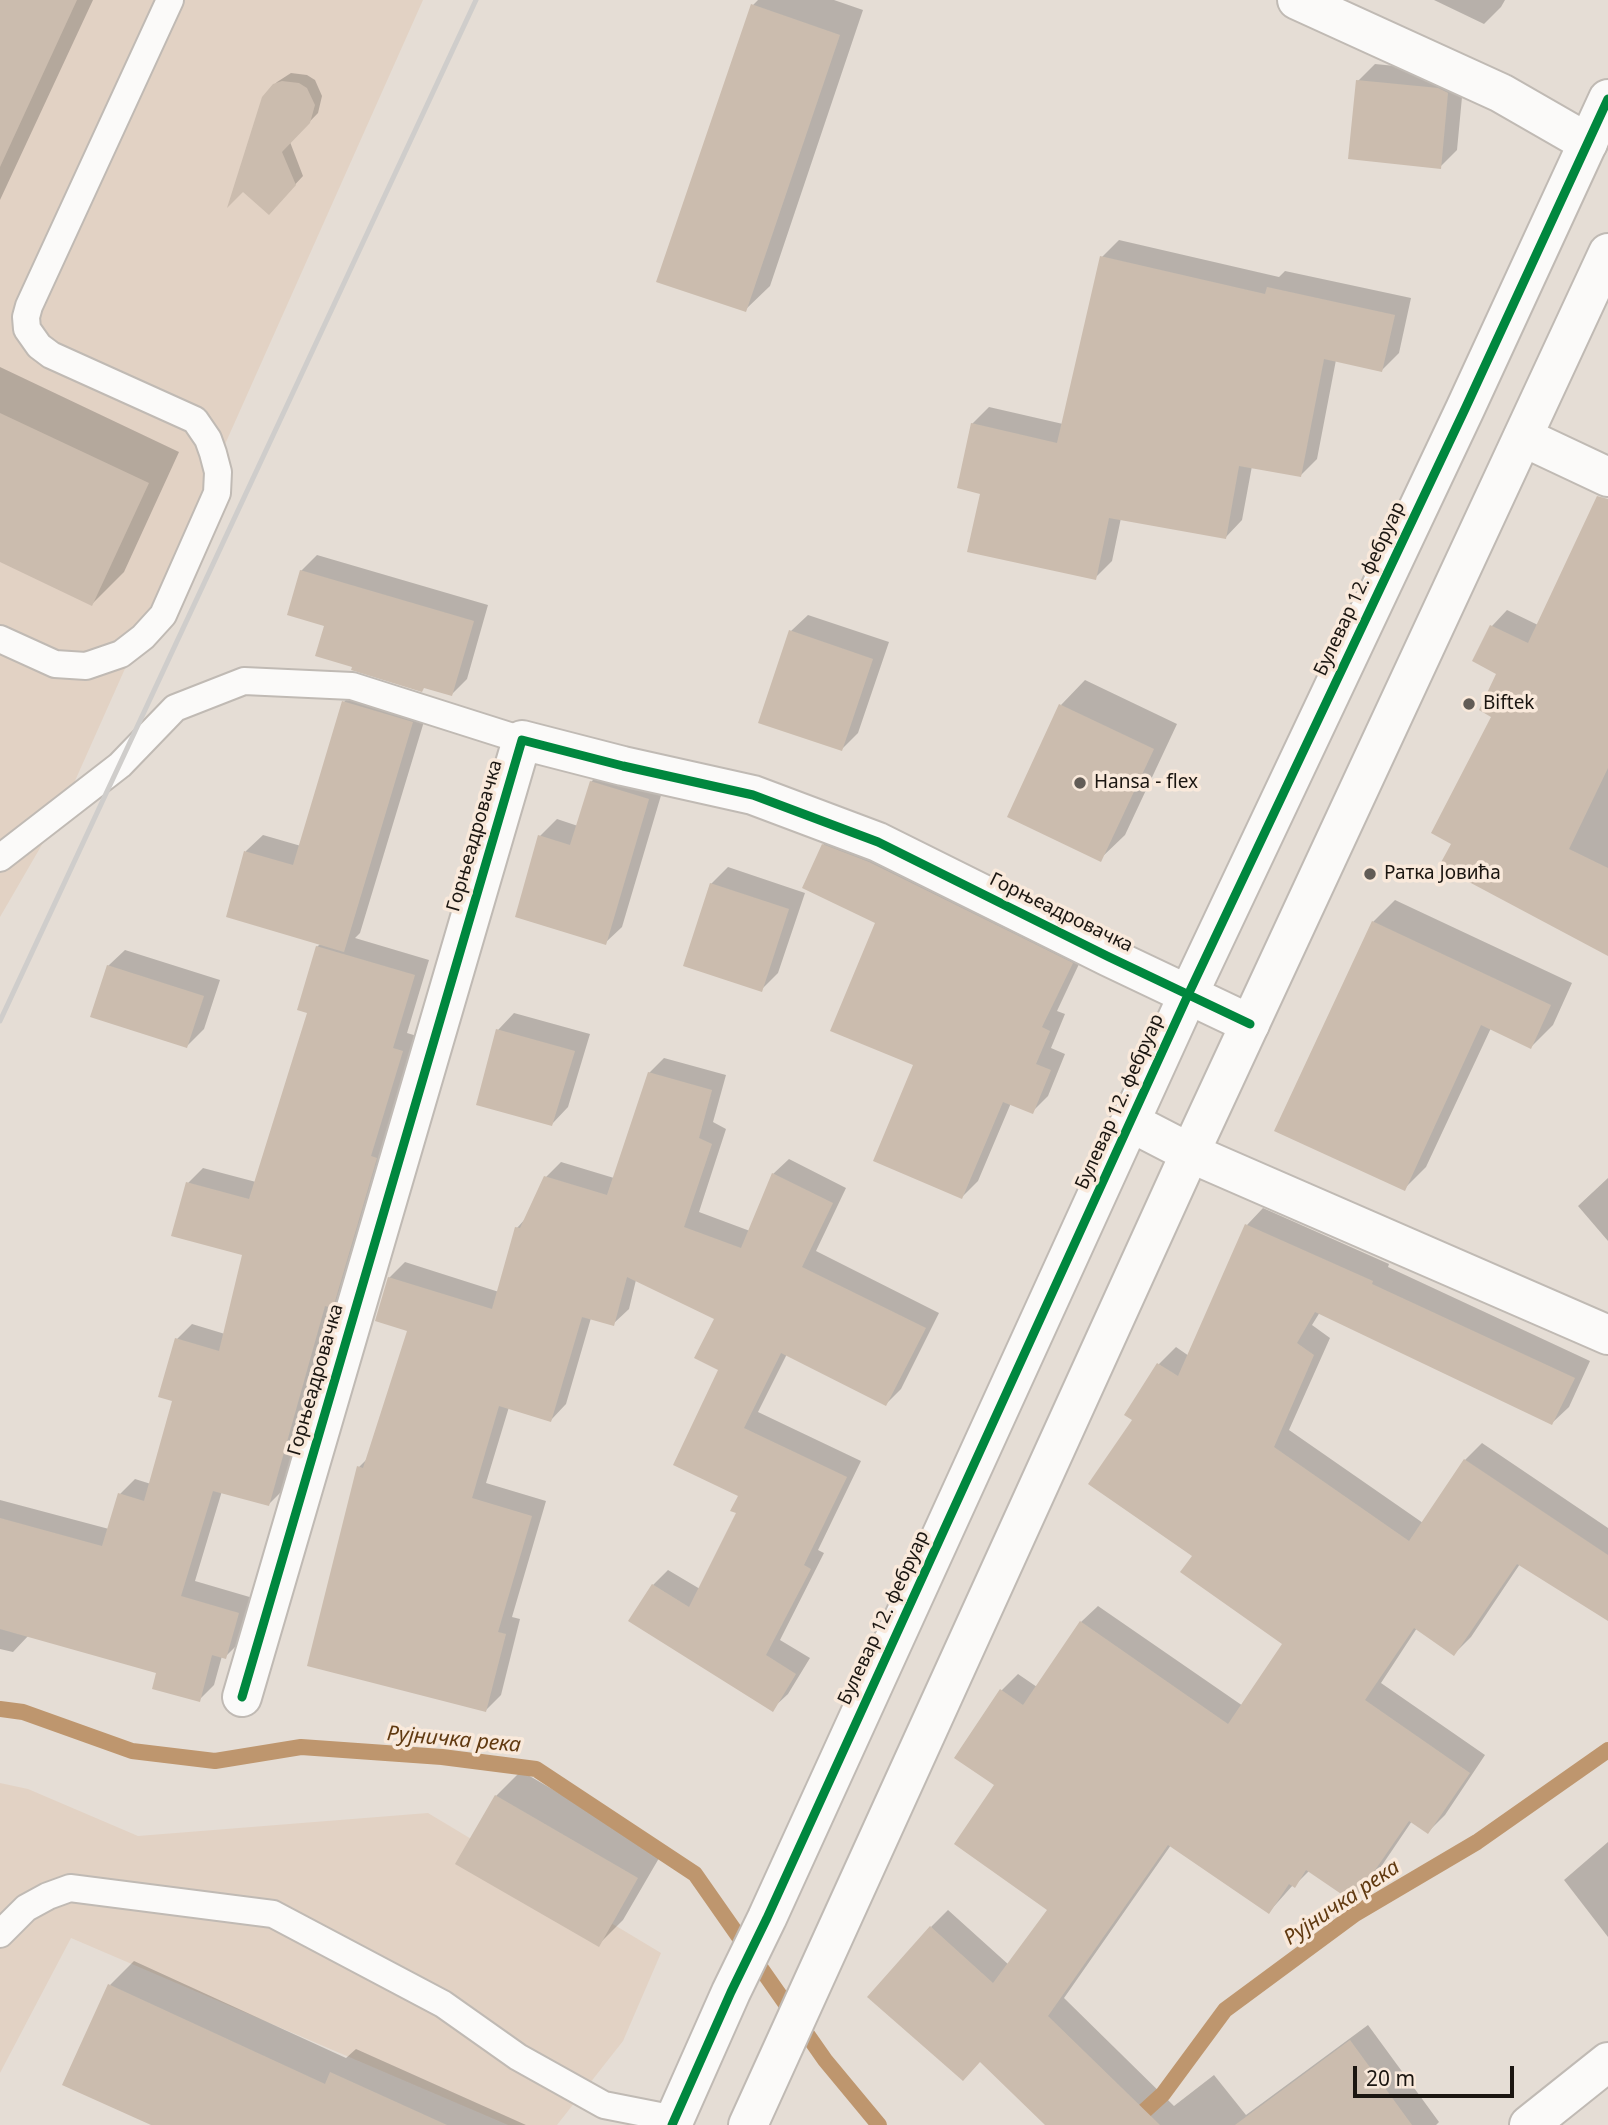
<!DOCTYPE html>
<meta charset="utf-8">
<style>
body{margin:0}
#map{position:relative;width:1608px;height:2125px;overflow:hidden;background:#e5ddd5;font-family:"Noto Sans",sans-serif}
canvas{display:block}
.scale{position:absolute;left:1353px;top:2066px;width:161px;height:32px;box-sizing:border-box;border:4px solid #1b1611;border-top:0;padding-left:9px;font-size:21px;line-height:24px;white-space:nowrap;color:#1b1611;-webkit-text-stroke:5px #f9e9db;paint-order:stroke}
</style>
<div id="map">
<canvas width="1608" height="2125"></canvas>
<div class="scale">20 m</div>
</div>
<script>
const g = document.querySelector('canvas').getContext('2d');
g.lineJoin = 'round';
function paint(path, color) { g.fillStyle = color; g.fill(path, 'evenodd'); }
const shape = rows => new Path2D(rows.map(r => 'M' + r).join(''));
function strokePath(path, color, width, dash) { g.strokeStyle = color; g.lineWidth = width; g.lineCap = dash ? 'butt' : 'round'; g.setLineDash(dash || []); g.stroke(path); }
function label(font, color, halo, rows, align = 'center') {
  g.font = font + ' "Noto Sans",sans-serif'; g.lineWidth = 7; g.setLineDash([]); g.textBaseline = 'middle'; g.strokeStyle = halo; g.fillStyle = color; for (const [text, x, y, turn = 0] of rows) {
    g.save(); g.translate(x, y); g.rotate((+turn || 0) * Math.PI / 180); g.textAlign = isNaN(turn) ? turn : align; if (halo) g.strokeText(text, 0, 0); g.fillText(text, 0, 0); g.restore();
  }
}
paint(shape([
 [0,0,423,0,62,810,0,917],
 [0,1783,28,1789,138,1836,428,1813,661,1953,623,2041,557,2125,508,2125,71,1938,0,2073]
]), '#e2d2c4');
paint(shape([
 [0,0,93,0,0,200],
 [758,0,834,0,863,10,770,286,745,310,753,5],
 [1434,0,1505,0,1501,7,1484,24],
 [1375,64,1456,72,1464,76,1457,150,1440,167,1358,81],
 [291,73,307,75,315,80,322,96,318,113,290,142,303,176,277,204,268,91,277,82],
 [1119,240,1279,277,1285,271,1411,298,1399,353,1382,370,1336,360,1317,459,1300,476,1252,466,1242,520,1226,537,1121,518,1112,561,1095,578,982,492,972,424,989,407,1063,424,1102,257],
 [0,367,179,452,124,572,92,604,0,560],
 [1608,501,1608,954,1453,843,1494,716,1499,673,1475,661,1492,626,1507,610,1538,625],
 [317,555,488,605,467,679,452,694,327,625,301,571],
 [808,615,889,642,858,733,842,749,791,631],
 [1085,680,1177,724,1125,835,1100,859,1061,705],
 [360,685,429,705,360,933,355,938,429,960,407,1033,417,1036,348,1291,336,1303,284,1489,269,1504,222,1491,195,1581,253,1598,240,1642,225,1657,222,1656,214,1685,199,1700,158,1672,29,1635,13,1652,0,1649,0,1500,109,1529,120,1494,135,1479,151,1484,174,1400,177,1339,192,1324,225,1334,244,1254,188,1183,203,1168,256,1182,309,1012,317,947,321,943,228,916,246,851,263,835,301,846,344,702],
 [608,765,665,782,622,927,605,943,540,836,557,819,578,826,591,782],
 [839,829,1087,947,1057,1011,1065,1014,1051,1048,1065,1054,1048,1096,1032,1112,1011,1103,978,1181,962,1197,915,1064,877,922,823,845],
 [728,867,805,893,778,973,761,990,711,884],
 [1395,900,1572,983,1553,1025,1531,1047,1491,1028,1426,1167,1404,1189,1373,922],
 [125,950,220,980,204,1029,187,1046,108,966],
 [514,1013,590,1034,568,1107,552,1124,498,1030],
 [664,1058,726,1075,713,1122,726,1129,699,1212,750,1231,773,1174,789,1159,846,1188,816,1251,939,1313,901,1389,886,1404,787,1354,758,1412,861,1461,818,1550,824,1553,780,1640,810,1658,788,1694,772,1709,653,1585,668,1570,700,1589,739,1513,740,1495,720,1370,716,1318,636,1280,629,1309,613,1324,591,1318,566,1404,551,1420,509,1407,486,1483,546,1501,512,1617,520,1619,501,1695,486,1710,359,1467,368,1458,409,1330,389,1278,405,1262,499,1292,517,1228,526,1218,546,1177,561,1162,614,1178,649,1073],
 [1608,1178,1608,1241,1578,1206],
 [1263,1208,1389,1264,1388,1267,1590,1361,1569,1407,1552,1423,1320,1312,1312,1325,1330,1338,1289,1430,1423,1523,1465,1460,1482,1443,1608,1528,1608,1604,1520,1564,1471,1637,1454,1654,1417,1628,1381,1683,1485,1755,1445,1815,1428,1832,1412,1821,1370,1883,1353,1899,1310,1870,1294,1886,1293,1885,1269,1912,1171,1845,1064,1998,1174,2106,1214,2075,1246,2115,1368,2025,1439,2122,1436,2125,1048,2125,931,1927,948,1910,1009,1965,1049,1910,997,1785,1001,1691,1018,1674,1037,1687,1081,1622,1098,1606,1243,1706,1285,1643,1194,1556,1134,1420,1126,1414,1159,1364,1176,1347,1189,1356,1247,1225],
 [521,1771,662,1853,623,1920,598,1945,496,1796],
 [1608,1842,1608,1937,1564,1880],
 [134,1961,346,2058,356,2049,526,2125,155,2125,110,1985]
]), '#0003');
strokePath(shape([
 [0,1709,23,1712,132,1751,215,1761,301,1747,442,1757,536,1769,695,1874,825,2060,879,2125],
 [1129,2125,1163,2094,1225,2010,1355,1914,1477,1842,1608,1750]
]), '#be966e', 16);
paint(shape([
 [0,0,77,0,0,167],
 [751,4,840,35,746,312,656,282],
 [1356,80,1438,88,1448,93,1441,169,1348,159],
 [282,81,299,83,307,88,315,105,310,123,282,152,296,185,269,215,243,192,227,208,262,97,273,84],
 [1100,256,1265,294,1267,287,1395,315,1382,372,1324,359,1301,477,1239,466,1226,539,1109,518,1096,580,967,552,980,494,957,488,971,423,1057,443],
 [0,413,149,483,92,606,0,562],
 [1597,496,1608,499,1608,768,1569,849,1608,868,1608,956,1439,866,1451,844,1431,833,1491,717,1479,710,1496,674,1472,661,1490,625,1528,643],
 [300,570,474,621,452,696,424,688,422,692,351,670,352,667,315,656,324,626,287,615],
 [789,630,873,659,842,751,758,723],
 [342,701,413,722,344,952,226,917,244,851,293,865],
 [1059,704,1154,749,1101,862,1007,817],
 [590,781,649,799,606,945,515,917,538,835,570,845],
 [822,844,869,862,1073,963,1042,1027,1050,1031,1036,1064,1051,1070,1033,1114,1003,1102,962,1199,873,1161,913,1065,830,1031,875,923,802,888],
 [710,883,789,909,762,992,683,966],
 [1372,921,1551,1005,1531,1049,1481,1025,1405,1191,1274,1131],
 [316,946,415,975,393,1048,403,1051,371,1156,377,1158,333,1308,325,1306,269,1506,213,1491,181,1596,239,1613,226,1659,212,1655,200,1702,152,1689,156,1673,0,1629,0,1518,102,1546,118,1493,144,1501,172,1401,158,1397,175,1338,219,1351,242,1255,171,1236,186,1182,249,1199,307,1013,297,1010],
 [107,965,204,996,187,1048,90,1017],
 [496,1029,575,1051,552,1126,476,1105],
 [648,1072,712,1090,699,1138,712,1144,684,1227,741,1248,772,1173,833,1203,802,1267,926,1328,886,1406,781,1353,744,1428,847,1477,804,1565,811,1569,766,1655,796,1674,773,1712,628,1621,652,1584,689,1607,736,1513,730,1511,738,1496,673,1465,718,1370,694,1358,714,1319,627,1277,614,1326,582,1317,551,1422,499,1406,472,1498,532,1516,498,1632,506,1634,486,1712,307,1666,357,1466,363,1468,407,1331,375,1321,388,1277,492,1309,515,1227,520,1228,544,1176,607,1195],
 [1245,1224,1373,1281,1372,1284,1575,1378,1552,1425,1315,1312,1297,1343,1314,1355,1274,1447,1409,1541,1464,1459,1608,1555,1608,1621,1517,1564,1454,1656,1414,1628,1365,1700,1470,1773,1428,1834,1409,1821,1353,1902,1306,1870,1295,1888,1289,1884,1269,1914,1168,1845,1048,2016,1160,2125,1045,2125,980,2062,963,2081,867,1997,930,1926,993,1983,1047,1910,954,1844,994,1785,954,1758,1000,1689,1023,1705,1080,1621,1228,1724,1282,1644,1180,1572,1192,1556,1088,1484,1132,1420,1124,1415,1157,1363,1178,1376],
 [495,1795,638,1878,599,1947,455,1864],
 [108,1984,325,2084,330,2072,447,2125,151,2125,62,2085],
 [1350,2040,1412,2125,1235,2125]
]), '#cbbcae');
const service = shape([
 [0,639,55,664,86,666,121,654,143,637,163,615,217,493,218,472,213,453,208,439,195,420,51,355,39,346,27,329,26,317,29,306,170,0],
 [0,858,120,765,175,708,244,681,352,686,522,740],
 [0,1934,26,1908,48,1896,70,1888,273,1914,443,2004,518,2057,604,2105,675,2119]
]);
const minor = shape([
 [1297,0,1501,93,1588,143],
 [1523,437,1608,477],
 [1130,1122,1190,1153,1608,1335],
 [242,1697,522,740,623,766,753,795,878,842,1109,957,1250,1024],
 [1529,2125,1608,2062]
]);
const secondary = shape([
 [672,2125,731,1992,767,1918,1188,995,1465,409,1608,99],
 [748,2125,1190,1153,1608,253]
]);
strokePath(service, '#c0bab4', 30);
strokePath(minor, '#c0bab4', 42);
strokePath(secondary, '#c0bab4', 42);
strokePath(service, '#fbfaf9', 26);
strokePath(minor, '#fbfaf9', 38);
strokePath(secondary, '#fbfaf9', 38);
strokePath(shape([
 [0,1021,476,0]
]), '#cfcdcb', 5);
strokePath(shape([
 [242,1697,522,740,623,766,753,795,878,842,1109,957,1250,1024],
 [672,2125,731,1992,767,1918,1188,995,1465,409,1608,99]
]), '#00873e', 9);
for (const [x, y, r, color] of [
 [1469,704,7,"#625c56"],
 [1080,783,7,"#625c56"],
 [1370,874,7,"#625c56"]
]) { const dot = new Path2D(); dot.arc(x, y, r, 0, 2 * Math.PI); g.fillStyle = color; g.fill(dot); strokePath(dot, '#f9e9db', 2.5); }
label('19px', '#1b1611', '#f9e9db', [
 ["Булевар 12. фебруар",1360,589,-65],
 ["Горњеадровачка",475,836,-74],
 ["Горњеадровачка",1061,913,26],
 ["Булевар 12. фебруар",1120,1102,-66],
 ["Горњеадровачка",316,1380,-74],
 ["Булевар 12. фебруар",884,1618,-65]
]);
label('19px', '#1b1611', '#f9e9db', [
 ["Biftek",1483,704],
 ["Hansa - flex",1094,783],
 ["Ратка Јовића",1384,874]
], 'left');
label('italic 21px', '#613a11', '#f9e9db', [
 ["Рујничка река",454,1740,5],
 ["Рујничка река",1342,1903,-34]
]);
</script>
